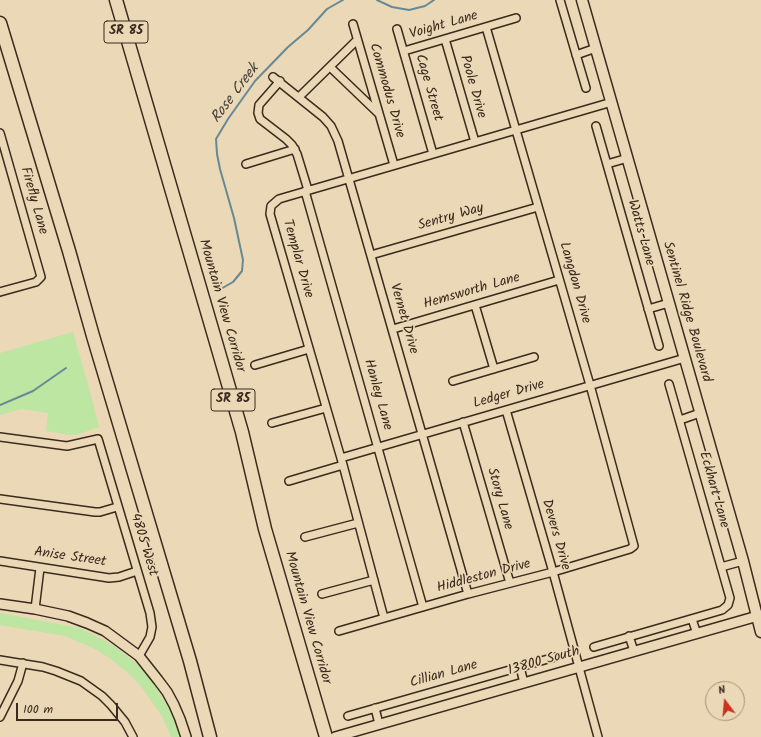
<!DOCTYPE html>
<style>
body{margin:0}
#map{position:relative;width:761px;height:737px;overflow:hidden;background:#ebd8b6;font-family:Kalam,sans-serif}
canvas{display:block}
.north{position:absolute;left:705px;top:681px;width:40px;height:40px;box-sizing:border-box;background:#ebd8b6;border:1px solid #a59279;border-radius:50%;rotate:344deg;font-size:11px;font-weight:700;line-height:16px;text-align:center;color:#3b2a1e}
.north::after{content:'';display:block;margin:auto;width:14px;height:18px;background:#c8321e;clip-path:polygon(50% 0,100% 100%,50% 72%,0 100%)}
.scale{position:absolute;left:16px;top:703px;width:102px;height:18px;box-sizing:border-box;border:2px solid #3b2a1e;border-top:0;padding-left:5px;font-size:12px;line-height:14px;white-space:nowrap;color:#3b2a1e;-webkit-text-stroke:3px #ebd8b6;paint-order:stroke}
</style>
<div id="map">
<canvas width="761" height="737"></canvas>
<div class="north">N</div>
<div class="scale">100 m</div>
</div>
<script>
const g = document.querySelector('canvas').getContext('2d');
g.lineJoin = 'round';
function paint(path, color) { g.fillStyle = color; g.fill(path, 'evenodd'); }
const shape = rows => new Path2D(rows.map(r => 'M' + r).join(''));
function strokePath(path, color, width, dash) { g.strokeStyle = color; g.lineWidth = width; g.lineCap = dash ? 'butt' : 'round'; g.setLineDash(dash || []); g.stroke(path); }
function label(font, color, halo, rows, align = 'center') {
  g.font = font + ' Kalam,sans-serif'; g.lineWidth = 3.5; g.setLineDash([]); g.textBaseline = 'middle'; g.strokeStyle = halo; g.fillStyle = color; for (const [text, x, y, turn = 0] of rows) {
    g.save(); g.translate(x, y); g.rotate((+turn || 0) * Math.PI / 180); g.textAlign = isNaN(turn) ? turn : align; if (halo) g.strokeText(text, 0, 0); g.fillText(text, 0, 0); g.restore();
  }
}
paint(shape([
 [73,332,89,388,99,427,76,435,70,435,46,431,48,413,21,409,0,415,0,353],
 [0,613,80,628,113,645,136,663,152,681,173,714,183,737,171,737,162,716,140,685,128,673,111,659,95,649,65,636,0,625]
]), '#bce6a2');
strokePath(shape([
 [377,0,392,7,409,10,425,6,434,0],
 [219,290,233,282,242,271,243,260,234,218,220,169,217,154,216,139,228,119,255,81,288,47,308,30,327,9,343,0],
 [0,405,33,391,66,368]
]), '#678996', 2);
const minor = shape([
 [560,0,586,88],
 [353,24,394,165],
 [397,29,433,154],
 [445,39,475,142],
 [404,51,516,18],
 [576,55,596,48],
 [330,67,379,114],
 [273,77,323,117,331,126,338,141,468,594],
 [280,81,259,105,258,113,260,119,286,139,292,145,297,154,308,190],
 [299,97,357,40],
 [596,126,659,346],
 [0,133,41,277,36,282,0,292],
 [246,164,295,149],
 [607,164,628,158],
 [305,191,423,607],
 [371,255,538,207],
 [475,305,494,369],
 [648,309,669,303],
 [393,329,559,280],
 [255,365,309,349],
 [453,381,534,357],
 [506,410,553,572,598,737],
 [680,420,700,413],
 [463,422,510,583],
 [272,423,326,408],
 [0,437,67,446,98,439,150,613,152,627,150,637,139,656],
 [341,458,685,358],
 [289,481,343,465],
 [0,499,95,512,100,512,117,507],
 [305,537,358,523],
 [0,561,109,578,119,577,137,571],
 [721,567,743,561],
 [322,594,374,580],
 [35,609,40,568],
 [384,618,343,465,270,214,271,206,279,199,612,102],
 [692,619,697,634],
 [339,631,468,594,553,572,630,549,634,546,590,385,486,27],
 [629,636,634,651],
 [594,647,722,610,728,605,730,598,669,384],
 [0,660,43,667,56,671,81,681,102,696,111,705,125,722,133,737],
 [520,667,524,683],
 [375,708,379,724],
 [348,716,555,657],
 [0,717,18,681,23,663]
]);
const tertiary = shape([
 [0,604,35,609,68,616,87,623,105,631,139,656,158,680,167,692,174,705,180,719,186,737],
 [335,737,761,615]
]);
const secondary = shape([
 [582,0,743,561,761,632]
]);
const trunk = shape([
 [116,0,215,339,242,432,265,529,326,737],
 [0,23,69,251,93,336,190,661,210,737]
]);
strokePath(minor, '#3b2a1e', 10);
strokePath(tertiary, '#3b2a1e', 12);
strokePath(secondary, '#3b2a1e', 13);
strokePath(trunk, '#3b2a1e', 15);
strokePath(minor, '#ebd8b6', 7);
strokePath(tertiary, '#ebd8b6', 9);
strokePath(secondary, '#ebd8b6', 10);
strokePath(trunk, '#ebd8b6', 12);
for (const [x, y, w] of [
 [126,32,44],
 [233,400,44]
]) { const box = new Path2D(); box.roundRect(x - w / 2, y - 11, w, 22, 3); g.fillStyle = '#ebd8b6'; g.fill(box); strokePath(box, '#3b2a1e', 1); }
label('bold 13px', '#3b2a1e', null, [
 ["SR 85",126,32],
 ["SR 85",233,400]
]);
label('14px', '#3b2a1e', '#ebd8b6', [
 ["Voight Lane",444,26,-16],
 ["Poole Drive",472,87,74],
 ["Cage Street",428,88,74],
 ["Commodus Drive",386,91,74],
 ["Firefly Lane",33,201,74],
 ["Sentry Way",451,218,-16],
 ["Watts Lane",640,233,74],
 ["Templar Drive",297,259,74],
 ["Langdon Drive",574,283,74],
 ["Hemsworth Lane",472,292,-16],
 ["Mountain View Corridor",221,306,74],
 ["Sentinel Ridge Boulevard",686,312,74],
 ["Vernet Drive",403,319,74],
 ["Hanley Lane",377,395,74],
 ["Ledger Drive",509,395,-16],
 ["Eckhart Lane",713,490,74],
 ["Story Lane",499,499,74],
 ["Devers Drive",555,535,74],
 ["4805 West",143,545,73],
 ["Anise Street",70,558,8],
 ["Hiddleston Drive",484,577,-15],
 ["Mountain View Corridor",307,618,74],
 ["13800 South",544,662,-16],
 ["Cillian Lane",444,675,-16]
]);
label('italic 15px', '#46423c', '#ebd8b6', [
 ["Rose Creek",236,94,-53]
]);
</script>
